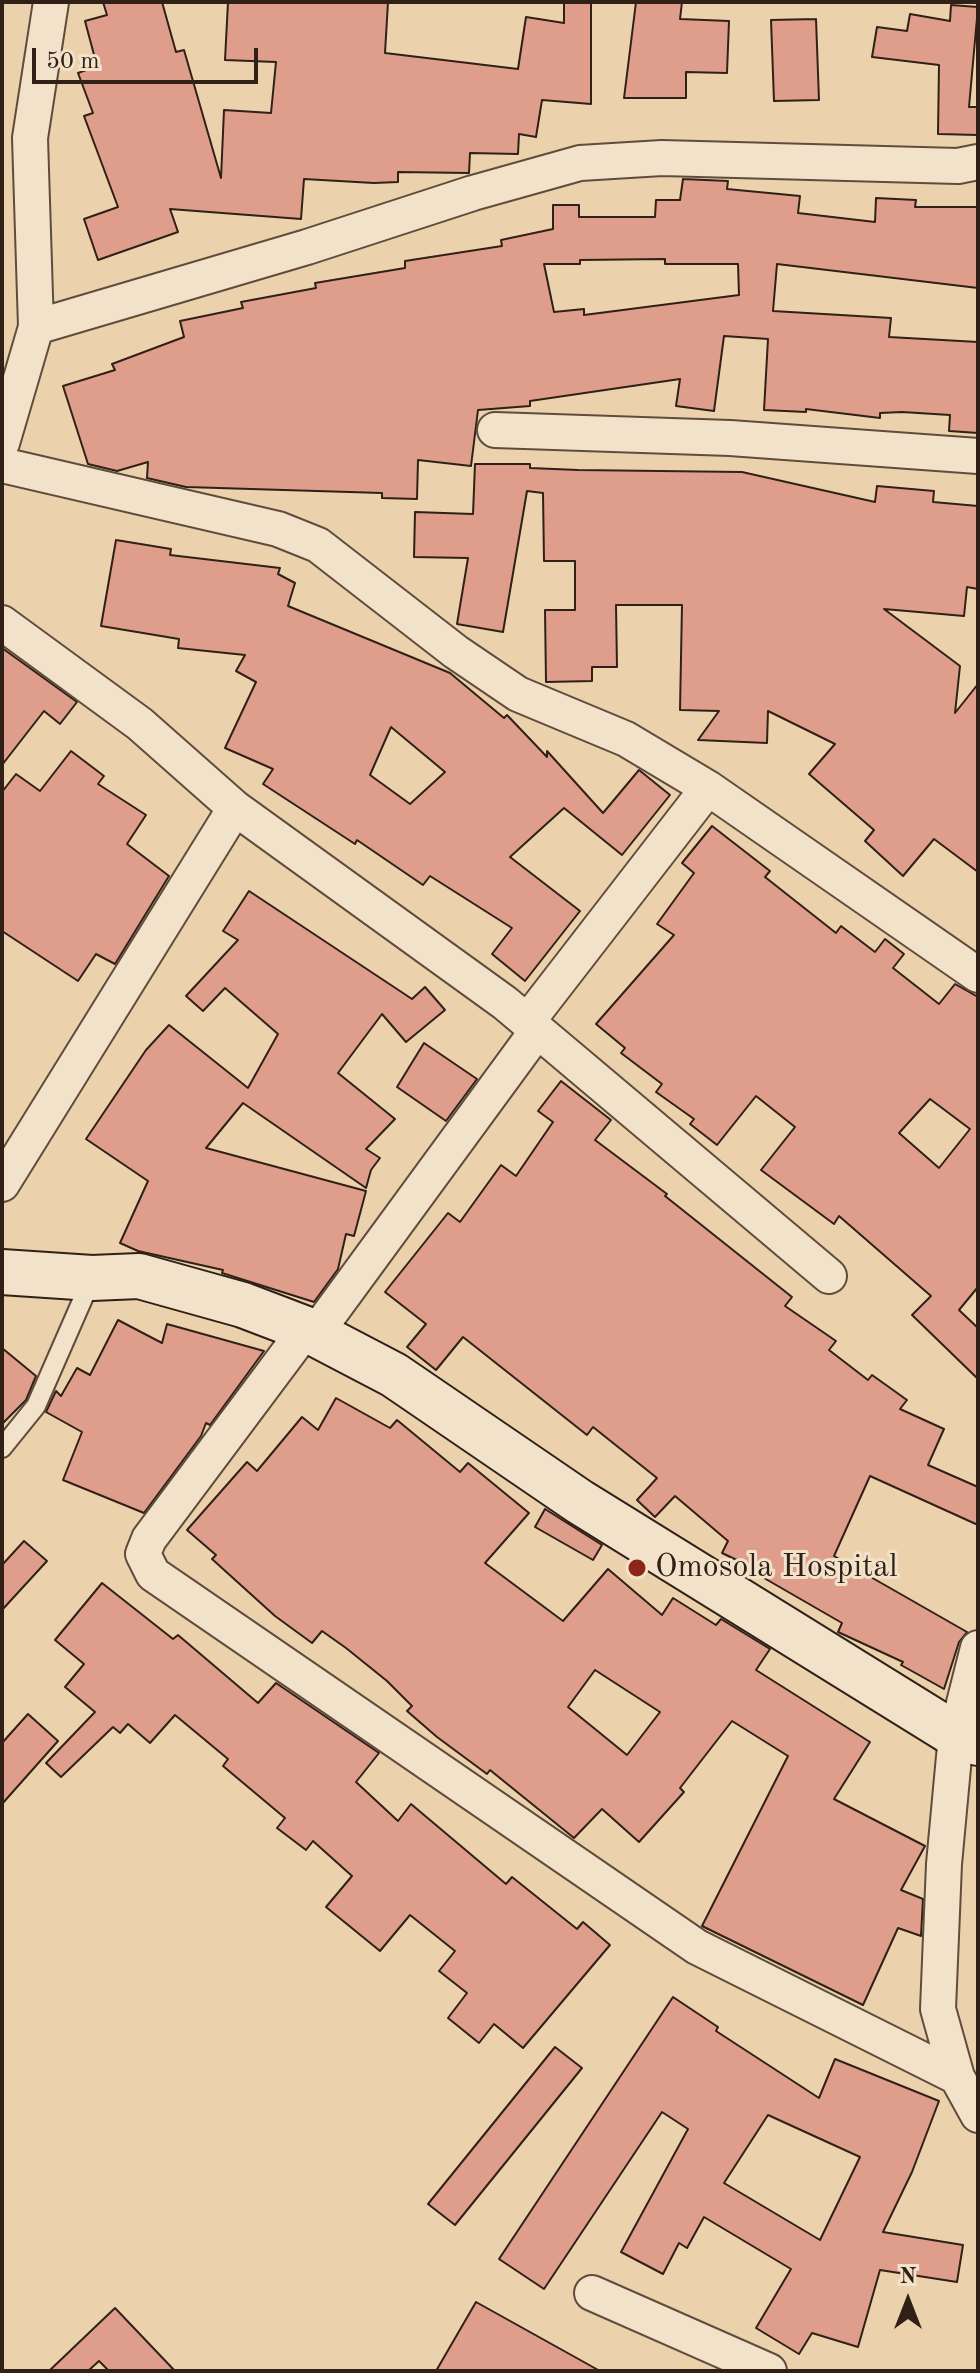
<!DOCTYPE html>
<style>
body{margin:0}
#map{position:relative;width:980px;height:2373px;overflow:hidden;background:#ebd2ac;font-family:"Old Standard TT",serif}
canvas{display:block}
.frame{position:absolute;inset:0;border:4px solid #302017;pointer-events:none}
.north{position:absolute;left:868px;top:2261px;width:80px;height:80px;-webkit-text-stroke:6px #f2e2c9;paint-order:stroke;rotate:0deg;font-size:22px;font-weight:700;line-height:32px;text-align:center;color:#302017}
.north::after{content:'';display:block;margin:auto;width:28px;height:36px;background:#302017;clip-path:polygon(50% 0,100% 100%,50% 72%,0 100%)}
.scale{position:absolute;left:32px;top:48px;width:226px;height:36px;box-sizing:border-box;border:4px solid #302017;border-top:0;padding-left:10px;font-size:24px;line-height:28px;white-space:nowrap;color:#302017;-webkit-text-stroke:6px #f2e2c9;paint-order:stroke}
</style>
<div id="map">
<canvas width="980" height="2373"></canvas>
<div class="frame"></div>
<div class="north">N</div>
<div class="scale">50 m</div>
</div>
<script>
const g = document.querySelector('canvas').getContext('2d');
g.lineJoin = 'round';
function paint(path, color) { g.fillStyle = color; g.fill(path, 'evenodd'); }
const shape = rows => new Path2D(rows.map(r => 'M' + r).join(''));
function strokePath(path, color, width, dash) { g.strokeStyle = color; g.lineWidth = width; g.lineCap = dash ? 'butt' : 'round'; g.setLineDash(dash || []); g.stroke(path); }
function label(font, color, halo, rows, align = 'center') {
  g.font = font + ' "Old Standard TT",serif'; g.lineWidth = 6; g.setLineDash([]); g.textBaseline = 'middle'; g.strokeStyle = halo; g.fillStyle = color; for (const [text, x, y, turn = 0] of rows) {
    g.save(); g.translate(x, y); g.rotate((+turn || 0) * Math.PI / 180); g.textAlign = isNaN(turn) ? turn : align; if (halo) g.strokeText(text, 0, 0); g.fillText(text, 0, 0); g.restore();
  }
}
const building = shape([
 [103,2,162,2,176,52,184,50,221,178,224,110,271,113,276,62,225,60,228,2,388,2,385,53,518,69,526,17,564,23,564,2,591,2,591,104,542,100,536,137,519,134,518,154,470,153,469,173,398,172,398,182,374,183,304,179,301,219,170,209,178,232,98,260,84,219,118,207,84,116,93,113,78,73,97,66,85,21,107,15,103,2],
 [636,2,682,2,680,19,729,21,727,73,686,72,686,98,624,98,636,2],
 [951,5,978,7,969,107,978,107,978,135,938,134,939,65,872,57,877,27,907,31,910,14,950,21,951,5],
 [816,19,819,100,774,101,771,20,816,19],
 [683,179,728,181,727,189,800,196,798,213,875,222,876,198,916,200,915,207,978,207,978,288,777,264,773,311,891,318,889,337,978,342,978,433,949,431,950,415,902,412,880,413,880,418,806,409,806,412,764,410,768,339,724,336,714,411,676,406,680,379,530,401,530,406,478,410,471,466,418,460,417,499,382,498,382,493,186,487,147,478,148,462,117,471,88,464,63,386,115,370,112,364,184,337,180,321,243,308,241,302,316,288,315,283,405,268,405,261,502,246,501,240,553,229,553,205,579,205,579,217,655,217,656,200,680,200,683,179],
 [665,259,665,264,738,264,739,295,584,315,584,309,554,312,544,264,580,264,580,260,665,259],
 [475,464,530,464,530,468,578,470,742,472,875,502,877,486,934,491,933,502,978,506,978,589,967,587,964,616,884,609,960,666,955,713,978,684,978,872,934,839,903,876,865,841,874,830,809,774,835,744,768,711,767,743,698,740,719,711,680,710,682,605,616,605,617,667,592,667,592,681,546,682,545,610,575,610,575,561,544,561,543,493,527,491,503,632,457,624,468,558,414,557,415,512,473,514,475,464],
 [116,540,171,549,170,555,280,568,278,574,295,583,288,606,450,673,504,718,507,715,547,757,547,751,603,813,639,770,670,795,622,855,564,808,510,857,580,911,525,981,492,954,512,928,430,876,423,885,357,840,355,844,263,784,273,769,225,748,256,682,236,671,245,655,178,648,179,639,101,626,116,540],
 [391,727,445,772,410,804,370,775,391,727],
 [2,648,77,702,60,724,44,711,2,765,2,648],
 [71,751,104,776,98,784,146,815,127,844,169,876,115,964,96,954,78,981,2,931,2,792,16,774,40,791,71,751],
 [712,826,770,871,765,877,836,933,841,926,875,952,885,939,904,954,893,968,939,1004,955,984,978,997,978,1287,959,1310,978,1328,978,1379,912,1315,931,1296,839,1216,834,1224,761,1170,795,1127,756,1096,717,1145,690,1124,694,1119,656,1092,662,1084,621,1053,625,1048,596,1024,674,935,657,924,694,873,682,863,712,826],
 [930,1099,970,1129,939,1168,899,1133,930,1099],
 [249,891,412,999,425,987,445,1010,406,1042,382,1014,338,1073,395,1119,366,1149,380,1158,371,1170,366,1188,243,1103,206,1148,366,1191,354,1236,346,1234,338,1269,314,1302,222,1273,223,1270,138,1251,120,1243,148,1181,86,1139,146,1050,169,1025,248,1088,278,1034,225,988,203,1011,186,996,238,940,223,931,249,891],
 [424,1043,477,1079,446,1121,397,1087,424,1043],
 [561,1081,611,1120,595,1140,667,1194,665,1196,792,1297,785,1306,836,1341,829,1350,868,1380,872,1375,907,1400,900,1409,944,1429,928,1465,978,1487,978,1525,870,1476,834,1556,967,1632,959,1642,944,1689,901,1665,903,1662,838,1632,842,1623,764,1578,766,1574,722,1553,728,1541,675,1496,655,1517,637,1500,657,1478,593,1427,587,1435,463,1337,436,1370,407,1347,426,1324,385,1292,448,1213,460,1222,501,1165,516,1176,553,1122,538,1111,561,1081],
 [118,1320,162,1343,167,1324,264,1351,210,1425,206,1423,201,1436,144,1513,63,1480,82,1432,46,1412,56,1391,61,1396,77,1368,90,1375,118,1320],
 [2,1348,36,1376,26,1400,2,1424,2,1348],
 [336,1398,390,1428,397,1420,460,1472,468,1463,529,1513,485,1563,563,1621,608,1569,662,1615,673,1598,716,1625,721,1619,770,1649,756,1670,870,1742,834,1799,925,1846,901,1890,923,1899,921,1936,898,1928,863,2005,702,1926,788,1756,732,1721,680,1788,684,1792,639,1842,602,1809,574,1838,490,1770,487,1774,437,1737,407,1711,412,1706,387,1681,346,1648,322,1631,312,1643,275,1616,212,1559,216,1555,187,1530,247,1462,257,1471,302,1417,318,1430,336,1398],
 [595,1670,660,1712,627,1755,568,1707,595,1670],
 [545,1509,602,1545,593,1560,535,1527,545,1509],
 [24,1541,47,1561,2,1610,2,1565,24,1541],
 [102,1583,173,1639,178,1635,258,1703,276,1683,379,1753,356,1782,398,1821,411,1804,506,1884,512,1877,577,1929,583,1922,610,1945,523,2048,494,2024,479,2043,448,2018,467,1993,439,1971,455,1951,410,1915,380,1951,326,1907,352,1876,313,1841,306,1850,277,1828,285,1818,223,1766,228,1759,175,1715,150,1743,128,1724,120,1733,113,1727,61,1777,46,1763,95,1712,65,1687,84,1664,55,1640,102,1583],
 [28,1714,58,1741,2,1804,2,1743,28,1714],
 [673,1997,718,2027,716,2031,819,2098,835,2059,939,2101,912,2172,883,2232,963,2245,957,2282,880,2270,858,2347,812,2333,799,2354,756,2328,791,2269,704,2217,687,2248,679,2243,663,2274,621,2252,688,2129,662,2112,544,2289,499,2259,673,1997],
 [768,2115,860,2157,820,2240,724,2183,768,2115],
 [555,2047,582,2068,455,2225,428,2204,555,2047],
 [476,2302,600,2371,436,2371,476,2302],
 [115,2308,175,2371,109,2371,99,2361,88,2371,49,2371,115,2308]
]);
paint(building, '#df9e8c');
strokePath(building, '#302017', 2);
const lane = shape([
 [2,1448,36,1406,92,1278]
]);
const street = shape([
 [36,327,30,138,51,2],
 [495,430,730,438,978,456],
 [2,443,36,327,307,247,473,193,580,163,662,158,958,166,978,162],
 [2,465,278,529,318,545,456,652,518,694,626,739,708,788,978,975],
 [2,623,140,724,235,808,505,1003,829,1276],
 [527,1022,708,788],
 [2,1184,235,808],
 [306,1329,149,1539,143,1554,153,1574,697,1947,957,2077],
 [315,1334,537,1031],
 [978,1648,956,1735,944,1864,938,2009,957,2077,978,2115],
 [592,2293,769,2371]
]);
const secondary = shape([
 [2,1272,92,1278,139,1276,243,1305,306,1329,394,1375,580,1502,956,1735,978,1743]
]);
strokePath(lane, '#5f4c3c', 22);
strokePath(street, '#5f4c3c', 38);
strokePath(secondary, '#302017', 48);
strokePath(lane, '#f2e2c9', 18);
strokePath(street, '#f2e2c9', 34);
strokePath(secondary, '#f2e2c9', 44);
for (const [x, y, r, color] of [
 [637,1568,10,"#8f2418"]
]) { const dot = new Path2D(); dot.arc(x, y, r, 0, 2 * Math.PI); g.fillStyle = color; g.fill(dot); strokePath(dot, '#f2e2c9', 3); }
label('32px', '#302017', '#f2e2c9', [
 ["Omosola Hospital",655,1568]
], 'left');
</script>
